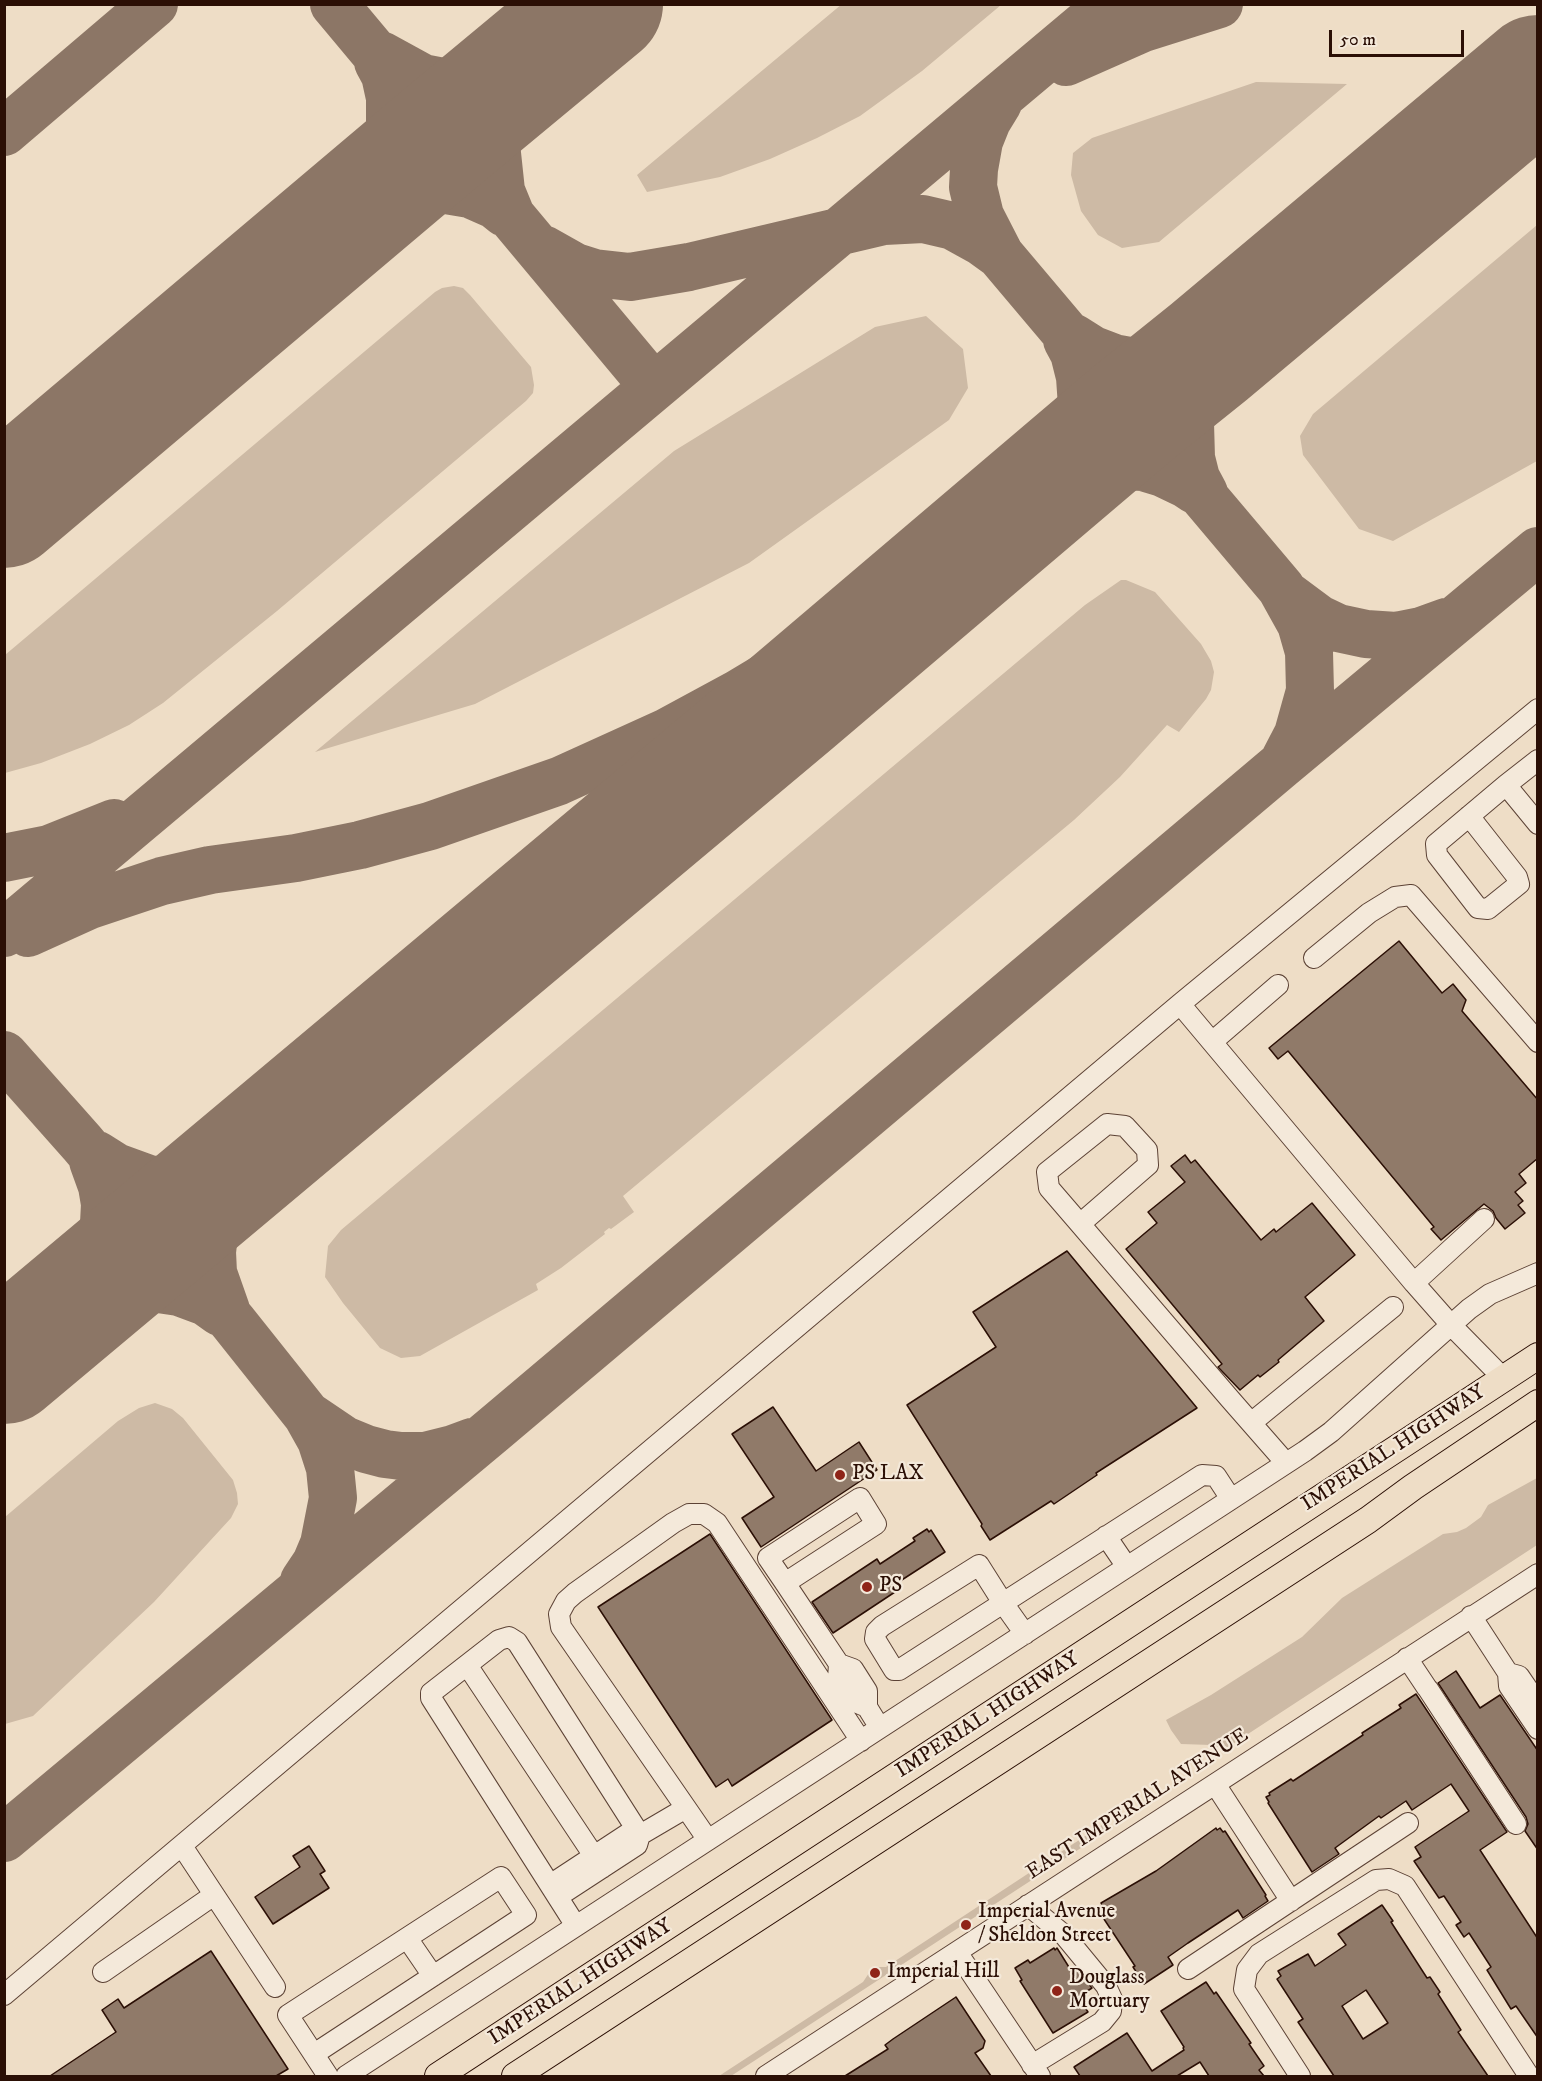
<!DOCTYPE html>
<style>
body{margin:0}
#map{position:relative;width:1542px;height:2081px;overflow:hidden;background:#eeddc6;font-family:"IM FELL DW Pica",serif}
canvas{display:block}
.frame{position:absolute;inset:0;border:6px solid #2b0f05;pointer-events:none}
.scale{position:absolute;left:1329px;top:30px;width:135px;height:27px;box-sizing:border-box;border:3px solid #2b0f05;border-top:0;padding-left:8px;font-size:18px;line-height:21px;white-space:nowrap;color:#2b0f05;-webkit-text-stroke:4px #f4e9da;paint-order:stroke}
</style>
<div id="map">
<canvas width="1542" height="2081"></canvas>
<div class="frame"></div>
<div class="scale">50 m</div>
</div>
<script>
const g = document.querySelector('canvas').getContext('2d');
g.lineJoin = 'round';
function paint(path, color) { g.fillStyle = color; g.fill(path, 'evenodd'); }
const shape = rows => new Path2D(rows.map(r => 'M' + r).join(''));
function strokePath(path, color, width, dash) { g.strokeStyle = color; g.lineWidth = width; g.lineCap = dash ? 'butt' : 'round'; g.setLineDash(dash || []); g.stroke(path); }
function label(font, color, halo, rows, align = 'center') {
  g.font = font + ' "IM FELL DW Pica",serif'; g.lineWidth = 4.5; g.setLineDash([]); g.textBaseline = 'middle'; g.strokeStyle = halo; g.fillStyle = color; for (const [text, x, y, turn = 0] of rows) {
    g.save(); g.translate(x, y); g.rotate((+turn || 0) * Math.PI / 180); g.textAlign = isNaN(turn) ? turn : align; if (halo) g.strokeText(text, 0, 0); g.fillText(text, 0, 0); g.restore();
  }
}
paint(shape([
 [842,4,1001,5,922,71,860,116,817,138,770,159,720,177,647,192,637,175],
 [1256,82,1347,84,1159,242,1122,248,1098,235,1081,211,1071,175,1073,153,1092,138],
 [1537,225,1537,461,1393,541,1359,529,1303,455,1300,436,1313,414],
 [454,286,463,288,470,295,531,367,534,385,533,393,526,401,277,611,163,703,129,725,90,744,41,763,5,773,5,655,435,292,442,288],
 [926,316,963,349,968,388,949,420,749,563,475,704,315,752,674,451,875,327],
 [1121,580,1126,580,1155,592,1201,644,1211,661,1214,672,1211,690,1206,699,1179,732,1167,725,1120,777,1074,820,623,1196,634,1212,611,1229,609,1228,604,1232,605,1234,561,1268,536,1284,538,1290,420,1356,401,1358,380,1348,343,1303,325,1277,328,1246,341,1230,1085,605],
 [155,1403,172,1409,183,1418,233,1480,237,1493,238,1504,231,1518,154,1602,33,1716,5,1724,5,1517,118,1421,139,1408],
 [1537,1478,1537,1545,1225,1749,1211,1745,1181,1744,1171,1730,1166,1720,1211,1695,1302,1637,1342,1598,1443,1534,1457,1532,1466,1528,1481,1517,1488,1505],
 [1102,1825,1107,1831,731,2076,719,2076,863,1982,871,1970,879,1967,886,1967]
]), '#cdbaa5');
strokePath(shape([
 [334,4,654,387],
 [381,55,423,78,449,83,477,82,503,73,550,48],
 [1066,62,1143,28,1219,4],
 [998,103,987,121,979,141,974,169,973,187,980,216,1000,255,1281,588,1301,624,1309,652,1310,691,1298,734,1285,759],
 [4,132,154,4],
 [510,213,501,191,496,144,503,115,515,87,544,55],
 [344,221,380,201,408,191,440,189,470,194,495,205,505,213],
 [342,222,369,183,390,137,390,98,385,75,378,62],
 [543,249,575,267,594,273,630,277,689,267,884,221,923,219,953,226,982,242,1000,255],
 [1074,338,1093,350,1114,358,1136,362,1157,362,1176,359,1201,350,1248,320],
 [1204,493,1196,478,1191,458,1190,423,1193,403,1199,382,1207,368,1234,334],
 [1039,495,1068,480,1090,471,1123,466,1143,467,1163,473,1186,484,1195,490],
 [1030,500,1060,469,1074,442,1079,425,1082,406,1080,377,1074,353,1067,340],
 [1284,593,1319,619,1338,628,1366,634,1396,636,1421,631,1446,622],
 [4,858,49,849,114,823],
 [4,933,1110,4],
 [28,933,90,905,162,881,210,870,296,858,360,845,430,826,559,781,667,732,739,693,834,636,966,543,1017,512],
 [4,1055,82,1143,233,1322,307,1415,321,1440,330,1468,333,1498,324,1544,316,1563,304,1581],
 [97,1155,116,1167,149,1179,168,1181,203,1176,224,1169,236,1162,321,1098],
 [226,1310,213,1273,212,1252,215,1225,220,1207,231,1184,243,1170,260,1154],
 [58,1313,86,1285,97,1263,103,1243,105,1204,102,1186,93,1161],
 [4,1369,80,1306,125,1289,145,1287,179,1292,206,1302,220,1312],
 [307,1415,344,1440,366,1449,385,1454,401,1456,425,1456,453,1449,472,1442],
 [4,1838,493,1430,1280,766,1538,551]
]), '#8c7666', 48);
strokePath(shape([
 [4,507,443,136,602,4],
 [4,1363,793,702,1133,413,1209,352,1538,76]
]), '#8c7666', 122);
const building = shape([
 [1399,941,1442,993,1453,984,1466,1000,1462,1011,1538,1100,1538,1158,1519,1174,1526,1183,1515,1192,1523,1201,1518,1205,1525,1213,1505,1229,1496,1218,1493,1211,1484,1204,1441,1240,1431,1229,1434,1227,1288,1051,1278,1059,1269,1048,1399,941],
 [1185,1155,1191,1163,1195,1160,1261,1240,1274,1229,1276,1232,1312,1203,1355,1255,1305,1297,1324,1321,1278,1360,1279,1362,1260,1377,1258,1375,1240,1390,1218,1367,1222,1364,1126,1249,1157,1223,1148,1212,1185,1182,1171,1166,1185,1155],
 [1067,1251,1197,1408,1096,1473,1097,1475,1054,1504,1051,1501,990,1540,981,1526,982,1524,907,1405,996,1347,973,1312,1067,1251],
 [773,1407,816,1471,859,1442,877,1470,761,1547,742,1518,774,1497,732,1434,773,1407],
 [927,1529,929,1532,931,1530,945,1552,894,1585,898,1590,833,1633,812,1602,877,1559,880,1564,915,1541,913,1538,927,1529],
 [710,1534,832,1720,732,1786,728,1779,716,1787,598,1607,710,1534],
 [1456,1671,1480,1708,1500,1695,1538,1751,1538,1850,1525,1831,1528,1824,1526,1817,1438,1683,1456,1671],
 [1416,1694,1507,1832,1480,1850,1538,1939,1538,2038,1516,2006,1511,2009,1487,1970,1491,1967,1469,1933,1464,1937,1456,1925,1461,1922,1444,1896,1439,1898,1414,1861,1421,1857,1415,1847,1469,1811,1451,1784,1412,1810,1406,1801,1381,1818,1379,1816,1335,1848,1339,1854,1312,1872,1268,1803,1269,1802,1266,1797,1270,1795,1269,1793,1291,1779,1293,1781,1363,1735,1362,1733,1401,1708,1399,1705,1416,1694],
 [1216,1828,1217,1830,1220,1828,1223,1832,1225,1831,1266,1895,1265,1896,1268,1901,1243,1918,1238,1910,1188,1943,1168,1957,1173,1965,1144,1984,1133,1967,1135,1966,1100,1913,1102,1912,1099,1907,1102,1905,1101,1903,1156,1871,1216,1828],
 [309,1846,325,1871,320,1874,329,1888,273,1924,255,1897,300,1867,293,1856,309,1846],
 [1382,1905,1393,1921,1391,1922,1427,1978,1430,1977,1440,1992,1438,1994,1461,2030,1458,2032,1488,2076,1334,2076,1298,2022,1303,2019,1277,1979,1281,1976,1278,1971,1308,1954,1315,1966,1346,1945,1338,1934,1382,1905],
 [1366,1990,1388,2023,1363,2039,1342,2006,1366,1990],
 [1054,1948,1055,1950,1057,1948,1072,1972,1077,1970,1092,1988,1078,1997,1088,2012,1053,2033,1020,1981,1022,1980,1015,1968,1028,1960,1030,1963,1054,1948],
 [211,1951,288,2069,276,2076,50,2076,116,2032,102,2010,118,1999,124,2008,211,1951],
 [1206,1982,1214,1994,1216,1992,1251,2043,1249,2044,1264,2066,1259,2070,1264,2076,1209,2076,1200,2062,1177,2076,1080,2076,1074,2067,1127,2033,1152,2071,1184,2050,1183,2048,1184,2047,1161,2011,1206,1982],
 [956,1997,985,2041,983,2048,975,2053,991,2076,845,2076,888,2049,885,2045,893,2039,956,1997]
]);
paint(building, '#907a69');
strokePath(building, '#2b0f05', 1.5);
const minor = shape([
 [1506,785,1538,824],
 [1469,816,1517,877,1519,884,1488,909,1478,908,1437,855,1436,844,1506,785,1538,760],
 [1314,958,1369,913,1395,897,1411,895,1538,1042],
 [1180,1004,1414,1283,1451,1325,1503,1378],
 [1212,1042,1278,985],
 [1080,1224,1148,1165,1147,1150,1125,1126,1107,1124,1047,1172,1049,1188,1080,1224,1230,1399,1286,1463],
 [1414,1283,1484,1219],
 [1251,1423,1393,1307],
 [1106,1536,1127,1567],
 [785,1583,876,1524,860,1498,768,1558,785,1583,839,1664,853,1669,867,1691,867,1707,880,1728],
 [1471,1616,1508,1673,1509,1686,1538,1729],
 [1025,1634,1003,1603,979,1565,882,1626,876,1632,875,1639,894,1670,899,1670,1003,1603,1202,1475,1216,1476,1231,1499],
 [1407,1658,1427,1688],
 [839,1664,838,1679,853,1701,867,1707],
 [467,1665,602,1868],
 [1508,1673,1519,1676,1538,1704],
 [1428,1689,1516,1824],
 [1215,1784,1291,1901],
 [686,1808,561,1627,559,1614,566,1601,575,1593,673,1523,689,1514,704,1514,717,1523,861,1741],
 [182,1846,275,1987],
 [554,1891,565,1892,637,1845,640,1835,517,1642,509,1637,499,1640,431,1693,431,1698,576,1926],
 [554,1891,559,1879,629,1833,640,1835,686,1808,708,1840],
 [1028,1905,1064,1935,1106,1986,1112,1999,1111,2011,1102,2022,1032,2065],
 [407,1938,433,1976],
 [957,1952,1040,2076],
 [1188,1969,1408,1823],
 [103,1972,214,1895],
 [4,1995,1180,1004,1538,709],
 [314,2054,526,1915,501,1877,288,2015,328,2076],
 [346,2076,1305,1451,1331,1432,1469,1309,1490,1294,1538,1273],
 [766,2076,1538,1574],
 [1300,2076,1244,1989,1247,1970,1259,1954,1376,1880,1389,1879,1405,1886,1529,2076]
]);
const major = shape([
 [438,2076,1538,1356],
 [515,2076,1368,1520,1413,1487,1538,1403]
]);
strokePath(minor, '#5c4235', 22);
strokePath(major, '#2b0f05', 28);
strokePath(minor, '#f4e9da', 20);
strokePath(major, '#eeddc6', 26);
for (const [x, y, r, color] of [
 [840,1475,6,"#8f2418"],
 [867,1587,6,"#8f2418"],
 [966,1925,6,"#8f2418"],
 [875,1973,6,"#8f2418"],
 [1057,1991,6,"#8f2418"]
]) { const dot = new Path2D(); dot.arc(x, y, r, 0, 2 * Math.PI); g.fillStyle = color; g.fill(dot); strokePath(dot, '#f4e9da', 2); }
label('21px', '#2b0f05', '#f4e9da', [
 ["IMPERIAL HIGHWAY",1394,1449,-33],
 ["IMPERIAL HIGHWAY",988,1716,-33],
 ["EAST IMPERIAL AVENUE",1138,1805,-33],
 ["IMPERIAL HIGHWAY",581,1983,-33]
]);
label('21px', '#2b0f05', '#f4e9da', [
 ["PS LAX",852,1475],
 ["PS",879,1587],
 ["Imperial Avenue",978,1913],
 ["/ Sheldon Street",978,1937],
 ["Imperial Hill",887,1973],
 ["Douglass",1069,1979],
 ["Mortuary",1069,2003]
], 'left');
</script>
